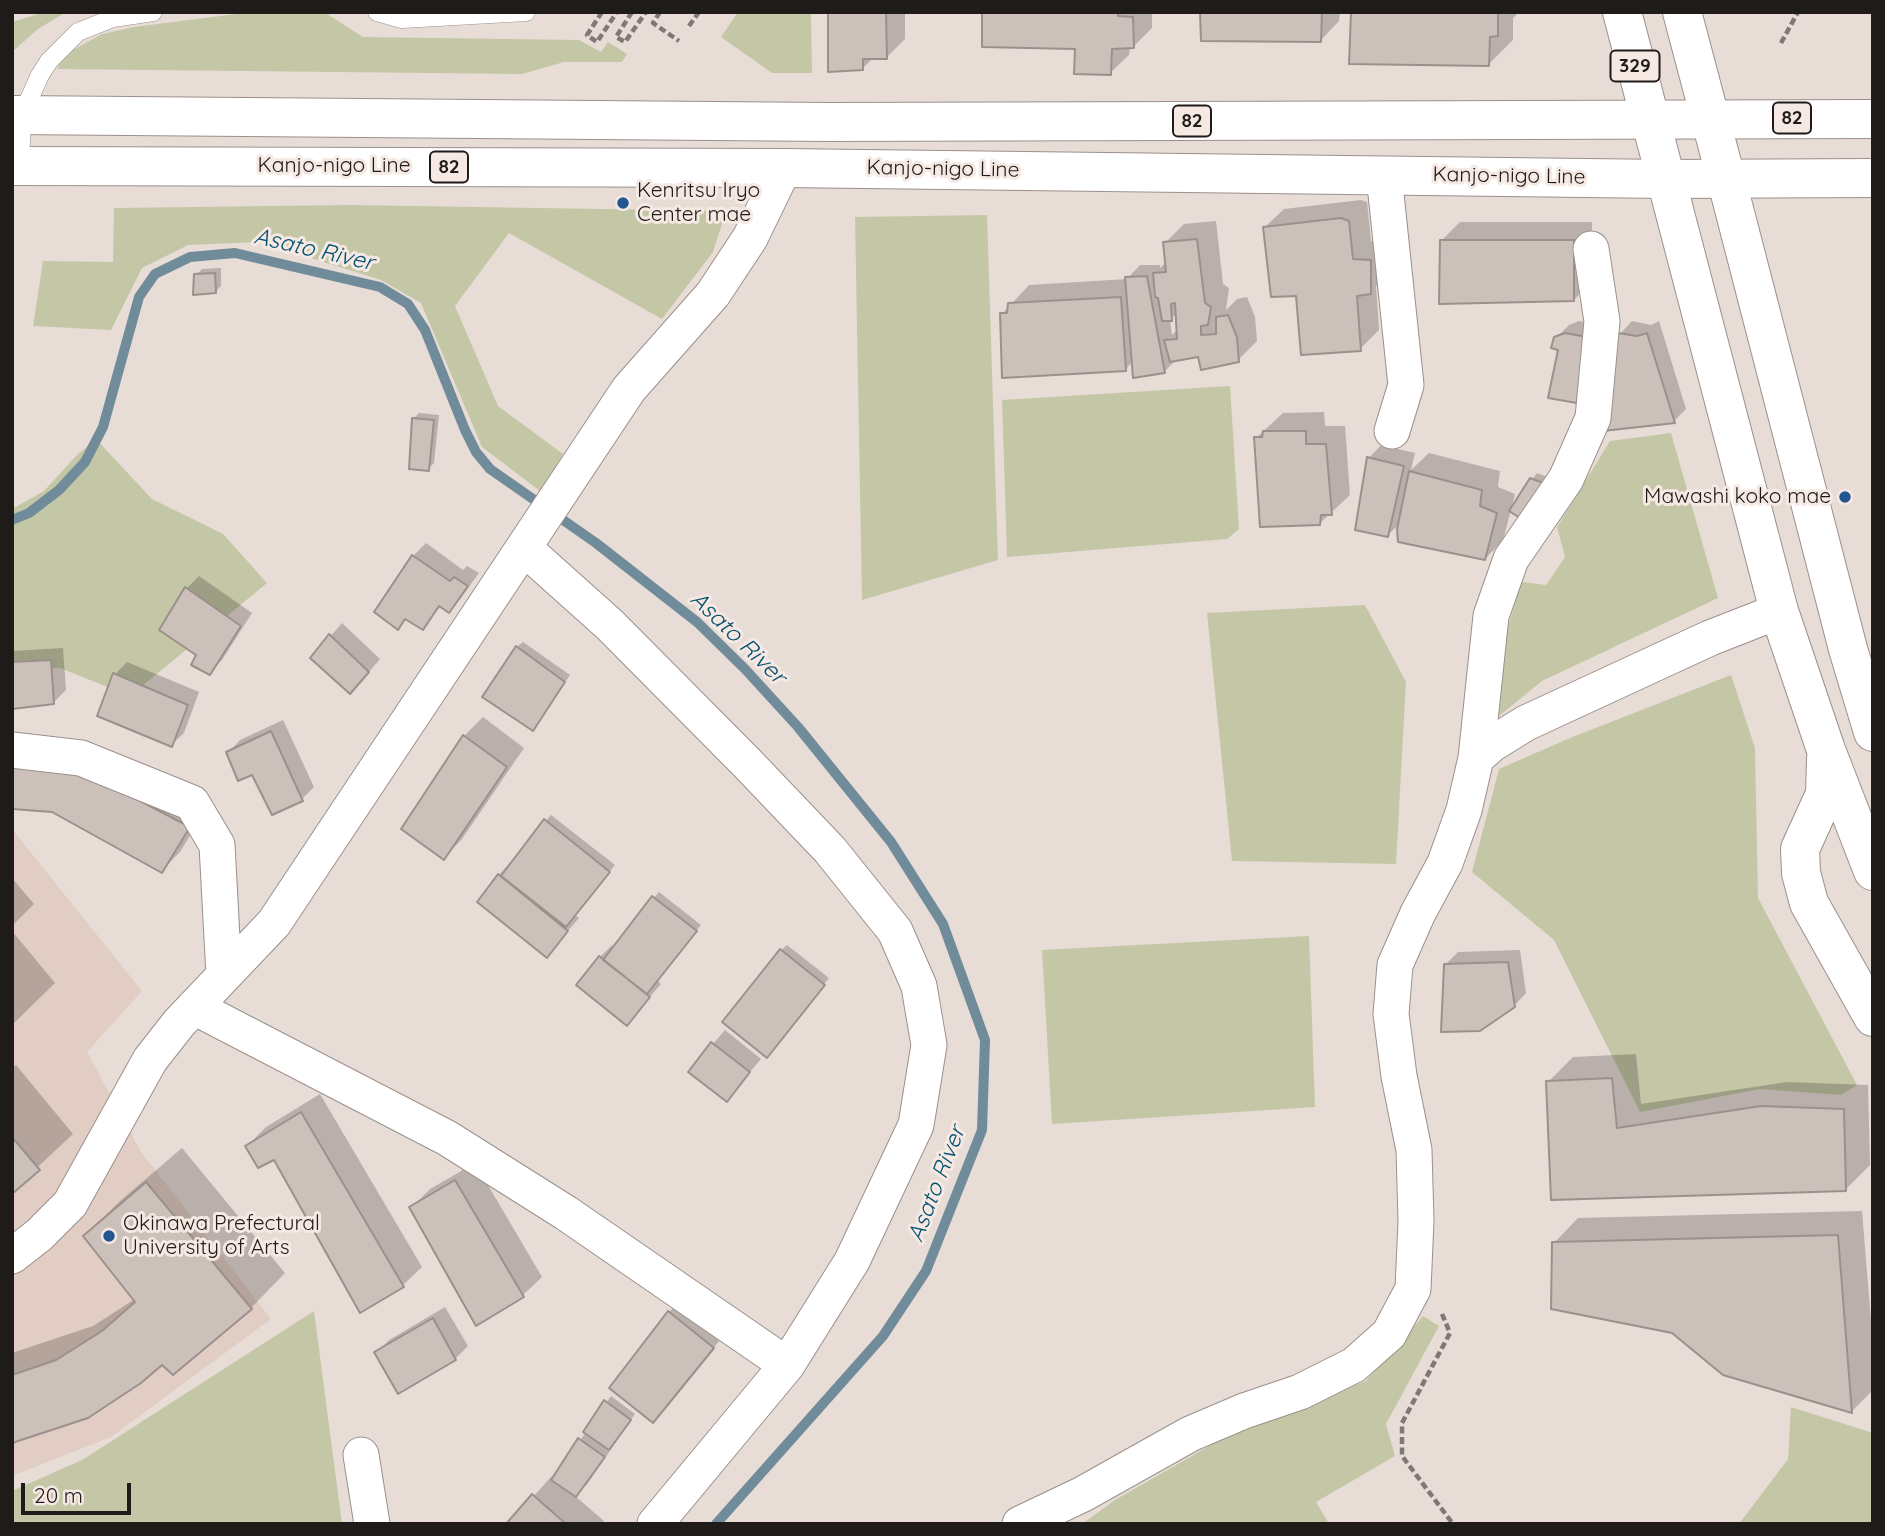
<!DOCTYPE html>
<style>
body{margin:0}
#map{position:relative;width:1885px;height:1536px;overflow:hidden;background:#e8dcd6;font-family:Quicksand,sans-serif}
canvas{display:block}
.frame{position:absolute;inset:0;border:14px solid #1f1b19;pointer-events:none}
.scale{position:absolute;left:21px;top:1483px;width:110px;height:32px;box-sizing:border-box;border:4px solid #1f1b19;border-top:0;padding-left:9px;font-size:21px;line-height:24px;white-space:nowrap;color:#1f1b19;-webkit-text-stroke:5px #f6e9e3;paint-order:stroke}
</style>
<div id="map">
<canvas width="1885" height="1536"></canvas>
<div class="frame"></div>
<div class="scale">20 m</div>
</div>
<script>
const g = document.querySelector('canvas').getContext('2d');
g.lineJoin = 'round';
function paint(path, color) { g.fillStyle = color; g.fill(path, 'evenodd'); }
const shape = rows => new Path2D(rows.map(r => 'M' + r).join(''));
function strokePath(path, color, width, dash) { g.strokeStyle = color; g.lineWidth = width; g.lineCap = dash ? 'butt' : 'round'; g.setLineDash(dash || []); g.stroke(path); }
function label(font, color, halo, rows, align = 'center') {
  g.font = font + ' Quicksand,sans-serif'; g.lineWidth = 6; g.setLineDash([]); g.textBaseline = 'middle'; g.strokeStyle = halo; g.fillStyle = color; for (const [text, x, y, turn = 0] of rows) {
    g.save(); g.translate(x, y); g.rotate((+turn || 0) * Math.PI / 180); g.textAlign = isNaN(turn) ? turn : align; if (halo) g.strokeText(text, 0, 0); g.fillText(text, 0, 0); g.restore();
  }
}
paint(shape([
 [12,829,142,991,87,1052,141,1152,271,1319,111,1437,12,1476]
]), '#e1cdc4');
paint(shape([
 [45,12,66,12,38,29,12,52,12,22],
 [252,12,324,12,363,37,579,40,601,52,608,42,627,54,622,62,564,62,522,74,57,69,64,55,102,34,134,27],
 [738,12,811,12,812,73,772,73,721,37],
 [350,205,726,211,713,252,662,319,509,233,455,306,498,406,563,454,540,491,482,447,421,303,381,280,260,242,188,245,142,268,111,330,33,326,43,261,113,262,114,208],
 [987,215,998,560,862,600,855,217],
 [1230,386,1239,529,1227,539,1007,557,1002,400],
 [1671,433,1718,598,1542,681,1499,716,1506,633,1522,582,1546,585,1565,557,1557,527,1610,441],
 [96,439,152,499,223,534,267,583,130,696,60,668,12,672,12,509,44,491,77,455],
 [1365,605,1406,682,1396,864,1232,861,1207,613],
 [1731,675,1755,748,1758,898,1857,1085,1841,1095,1760,1089,1640,1112,1554,940,1472,872,1499,769,1570,738],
 [1309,936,1315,1107,1052,1124,1042,950],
 [314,1311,342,1524,12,1524,12,1491,82,1460],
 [1423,1316,1439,1326,1386,1424,1395,1456,1316,1502,1329,1524,1082,1524,1115,1500,1239,1429,1366,1381],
 [1791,1407,1873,1433,1873,1524,1739,1524,1788,1459]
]), '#c4c7a6');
paint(shape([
 [830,12,905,12,905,39,887,57,874,57,862,69],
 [984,12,1152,12,1152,28,1133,47,1130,47,1129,55,1110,73,1077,48],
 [1202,12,1340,12,1339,21,1321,40],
 [1352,12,1519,12,1513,18,1513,40,1488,65],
 [1361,200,1367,202,1371,241,1389,241,1389,274,1376,286,1379,330,1360,349,1298,294,1265,227,1284,209],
 [1216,221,1223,284,1229,288,1226,310,1237,299,1247,297,1255,317,1257,341,1238,360,1199,355,1177,359,1164,372,1133,361,1126,369,1002,314,1029,285,1127,279,1140,265,1160,265,1160,268,1167,261,1165,243,1184,224],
 [1178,313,1178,329,1172,335,1170,319],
 [1460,222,1592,222,1592,281,1574,300,1441,241],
 [221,268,221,286,215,292,196,275,202,269],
 [1579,321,1599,325,1600,345,1560,349,1556,338,1569,325],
 [1632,321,1651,325,1659,321,1686,409,1674,421,1620,334],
 [1324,412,1325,426,1345,426,1350,495,1319,524,1256,438,1283,413],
 [419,413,439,415,434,463,428,469,413,419],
 [1381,445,1415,453,1411,470,1429,453,1500,471,1498,487,1515,494,1511,510,1537,473,1550,478,1511,510,1503,540,1485,559,1398,525,1388,535,1369,458],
 [426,543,463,570,467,566,479,573,461,598,449,610,442,605,422,627,407,618,398,627,376,612,413,556],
 [199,576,252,613,222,660,209,673,198,655,187,588],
 [342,623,380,659,362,680,312,658],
 [523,642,570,675,533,728,517,647],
 [63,648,66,690,53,703,12,707,12,651],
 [127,662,199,692,184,733,171,745,115,674],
 [483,717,524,748,462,839,444,858,404,829,464,736],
 [283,720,314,787,302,799,253,773,228,753,240,740],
 [98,751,207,808,180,852,161,871],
 [551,815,615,865,575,915,579,918,547,955,499,875],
 [12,878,34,904,12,926],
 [659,892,701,925,657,980,661,984,627,1023,600,957,612,945,615,947],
 [12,931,55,983,12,1025],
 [787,945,829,978,772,1050,781,950],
 [1520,950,1526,993,1514,1006,1445,965,1458,952],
 [725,1030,761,1059,727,1099,690,1071],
 [1636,1054,1641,1104,1787,1082,1868,1085,1870,1165,1845,1190,1553,1198,1548,1082,1573,1057],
 [16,1065,73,1134,12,1191,12,1068],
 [320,1094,422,1267,403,1285,275,1158,247,1146,266,1127],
 [182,1148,285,1273,251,1308,162,1362,12,1441,12,1353,93,1326,135,1299,85,1236,120,1201],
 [475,1163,542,1277,523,1295,476,1323,411,1208,430,1189],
 [1862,1211,1873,1345,1873,1390,1852,1411,1673,1332,1554,1243,1578,1218],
 [682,1299,725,1334,653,1421,612,1387,669,1312],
 [445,1307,468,1346,455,1359,399,1391,377,1352,389,1340],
 [611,1396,635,1414,588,1483,575,1496,604,1521,601,1524,508,1524,552,1476,554,1478]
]), '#0003');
strokePath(shape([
 [12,520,29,513,59,490,85,462,103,427,139,297,155,274,190,257,235,253,380,287,408,304,425,330,465,430,476,452,490,469,596,543,697,622,745,669,798,727,891,842,943,924,985,1040,982,1130,926,1271,883,1336,716,1524]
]), '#708b99', 10);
const building = shape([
 [828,12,886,12,887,59,863,59,863,70,828,72,828,12],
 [982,12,1118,12,1118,16,1133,17,1134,48,1112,49,1111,75,1074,74,1075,49,982,47,982,12],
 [1200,12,1322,12,1321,42,1201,41,1200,12],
 [1351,12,1498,12,1498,36,1490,37,1489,66,1349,64,1351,12],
 [1341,218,1349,221,1353,259,1371,260,1371,294,1357,296,1361,351,1301,355,1296,296,1271,297,1263,227,1341,218],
 [1197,239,1205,303,1211,307,1208,325,1201,326,1201,335,1216,334,1216,317,1228,315,1237,337,1239,362,1201,370,1198,357,1170,362,1164,340,1177,339,1175,303,1171,304,1172,321,1162,321,1158,298,1155,297,1153,273,1166,272,1163,242,1197,239],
 [1440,240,1574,240,1574,301,1439,304,1440,240],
 [215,273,216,293,193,295,194,274,215,273],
 [1147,276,1165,373,1133,378,1125,277,1147,276],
 [1121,297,1126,371,1002,378,1000,313,1007,313,1008,303,1121,297],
 [1565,333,1587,337,1588,358,1577,403,1548,398,1558,350,1551,348,1554,337,1565,333],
 [1618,333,1637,336,1647,333,1675,423,1603,431,1618,333],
 [412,418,434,420,429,471,409,469,412,418],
 [1263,431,1306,431,1306,444,1326,444,1332,515,1321,515,1320,525,1260,527,1254,437,1262,437,1263,431],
 [1367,457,1404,466,1388,537,1355,530,1367,457],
 [1409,471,1482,490,1480,506,1497,513,1485,560,1398,542,1397,529,1409,471],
 [1530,478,1546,484,1523,520,1509,511,1530,478],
 [412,555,450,581,454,577,468,586,449,613,439,606,423,630,405,619,398,630,374,612,412,555],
 [185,587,241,626,210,675,191,665,196,655,159,630,185,587],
 [329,634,369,672,350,694,310,658,329,634],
 [516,646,565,682,533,731,482,697,516,646],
 [51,660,54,704,12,709,12,662,51,660],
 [113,673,188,705,172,747,97,716,113,673],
 [271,731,303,801,272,815,252,775,238,781,226,752,271,731],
 [463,735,507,767,444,860,401,829,463,735],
 [12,761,79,769,190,827,162,873,52,812,12,809,12,761],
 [544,819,610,872,566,927,501,876,544,819],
 [498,874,568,931,547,958,477,902,498,874],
 [652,896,697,931,647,994,603,960,652,896],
 [780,949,825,985,767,1058,722,1022,780,949],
 [599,956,650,997,627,1026,576,985,599,956],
 [1508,962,1515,1007,1480,1031,1441,1032,1444,964,1508,962],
 [711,1042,750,1072,727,1102,688,1072,711,1042],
 [1612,1078,1617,1128,1761,1106,1844,1109,1846,1191,1551,1200,1546,1081,1612,1078],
 [301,1112,404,1287,360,1313,274,1160,258,1168,245,1146,301,1112],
 [12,1137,40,1170,12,1194,12,1137],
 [455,1180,524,1297,476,1326,409,1207,455,1180],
 [146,1182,252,1309,173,1375,162,1365,141,1383,88,1418,12,1443,12,1375,56,1360,102,1331,135,1302,83,1236,146,1182],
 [1838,1235,1852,1413,1723,1375,1672,1333,1551,1309,1552,1242,1838,1235],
 [668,1311,714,1348,653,1423,609,1388,668,1311],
 [433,1318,456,1360,398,1394,374,1352,433,1318],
 [604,1400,631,1420,609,1450,583,1432,604,1400],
 [578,1438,605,1457,576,1497,551,1480,578,1438],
 [532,1494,566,1524,506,1524,532,1494]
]);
paint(building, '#ccc0ba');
strokePath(building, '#9c908b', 2);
const service = shape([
 [377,12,402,19,526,12],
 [20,165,22,115,40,75,49,61,78,32,113,18,153,12]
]);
const minor = shape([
 [1384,175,1406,385,1392,431],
 [524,548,610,625,747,763,830,850,895,931,919,986,929,1045,916,1125,852,1261,787,1365,655,1524],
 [12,750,81,758,192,803,217,845,224,975],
 [1476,758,1492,744,1526,723,1710,638,1779,611],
 [194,1007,447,1138,566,1213,787,1365],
 [12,1256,39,1235,70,1204,150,1060,179,1023,274,923,629,389,713,294,750,238,784,168],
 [361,1455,372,1524],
 [1020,1524,1083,1494,1190,1434,1244,1411,1300,1392,1354,1365,1389,1334,1413,1289,1416,1221,1414,1150,1399,1076,1391,1014,1395,965,1418,913,1445,863,1464,810,1476,758,1491,616,1511,559,1566,479,1593,418,1602,321,1591,249]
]);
const secondary = shape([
 [1726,178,1848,649,1873,732],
 [1666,179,1779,611,1826,750,1873,871],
 [1826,759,1825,794,1800,849,1801,873,1809,903,1873,1017]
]);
const primary = shape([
 [12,115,829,122,1873,119],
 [12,166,784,168,1666,179,1873,178]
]);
const trunk = shape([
 [1622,12,1666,179],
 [1682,12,1726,178]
]);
strokePath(service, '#9b908a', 19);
strokePath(minor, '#9b908a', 37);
strokePath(secondary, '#9b908a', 40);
strokePath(primary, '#9b908a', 40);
strokePath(trunk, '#9b908a', 40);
strokePath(shape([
 [602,12,587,35,597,42,617,12],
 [632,12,616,37,625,42,646,12],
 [660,12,653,23,679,41],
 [689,26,699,12],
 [1781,43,1798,12],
 [1442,1314,1450,1333,1402,1423,1402,1456,1453,1524]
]), '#7f7874', 4.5, [7, 3.5]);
strokePath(service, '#fff', 18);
strokePath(minor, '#fff', 35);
strokePath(secondary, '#fff', 38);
strokePath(primary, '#fff', 38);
strokePath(trunk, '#fff', 38);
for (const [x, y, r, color] of [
 [623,203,7,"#245790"],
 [1845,497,7,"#245790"],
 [109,1236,7,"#245790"]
]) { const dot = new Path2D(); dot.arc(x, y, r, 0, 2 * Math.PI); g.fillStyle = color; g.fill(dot); strokePath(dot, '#f6e9e3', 2.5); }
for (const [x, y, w] of [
 [1635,66,49],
 [1792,118,38],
 [1192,121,38],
 [449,167,38]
]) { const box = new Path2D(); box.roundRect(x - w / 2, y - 15.5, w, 31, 5); g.fillStyle = '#f6e9e3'; g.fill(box); strokePath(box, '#1f1b19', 2); }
label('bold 19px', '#1f1b19', null, [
 ["329",1635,66],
 ["82",1792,118],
 ["82",1192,121],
 ["82",449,167]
]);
label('21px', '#1f1b19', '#f6e9e3', [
 ["Kanjo-nigo Line",334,166],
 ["Kanjo-nigo Line",943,169,1],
 ["Kanjo-nigo Line",1509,176,1]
]);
label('21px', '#1f1b19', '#f6e9e3', [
 ["Kenritsu Iryo",637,191],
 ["Center mae",637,215],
 ["Mawashi koko mae",1831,497,"right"],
 ["Okinawa Prefectural",123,1224],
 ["University of Arts",123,1248]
], 'left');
label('italic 23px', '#055370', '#f6e9e3', [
 ["Asato River",314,250,13],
 ["Asato River",738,638,44],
 ["Asato River",937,1184,-69]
]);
</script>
